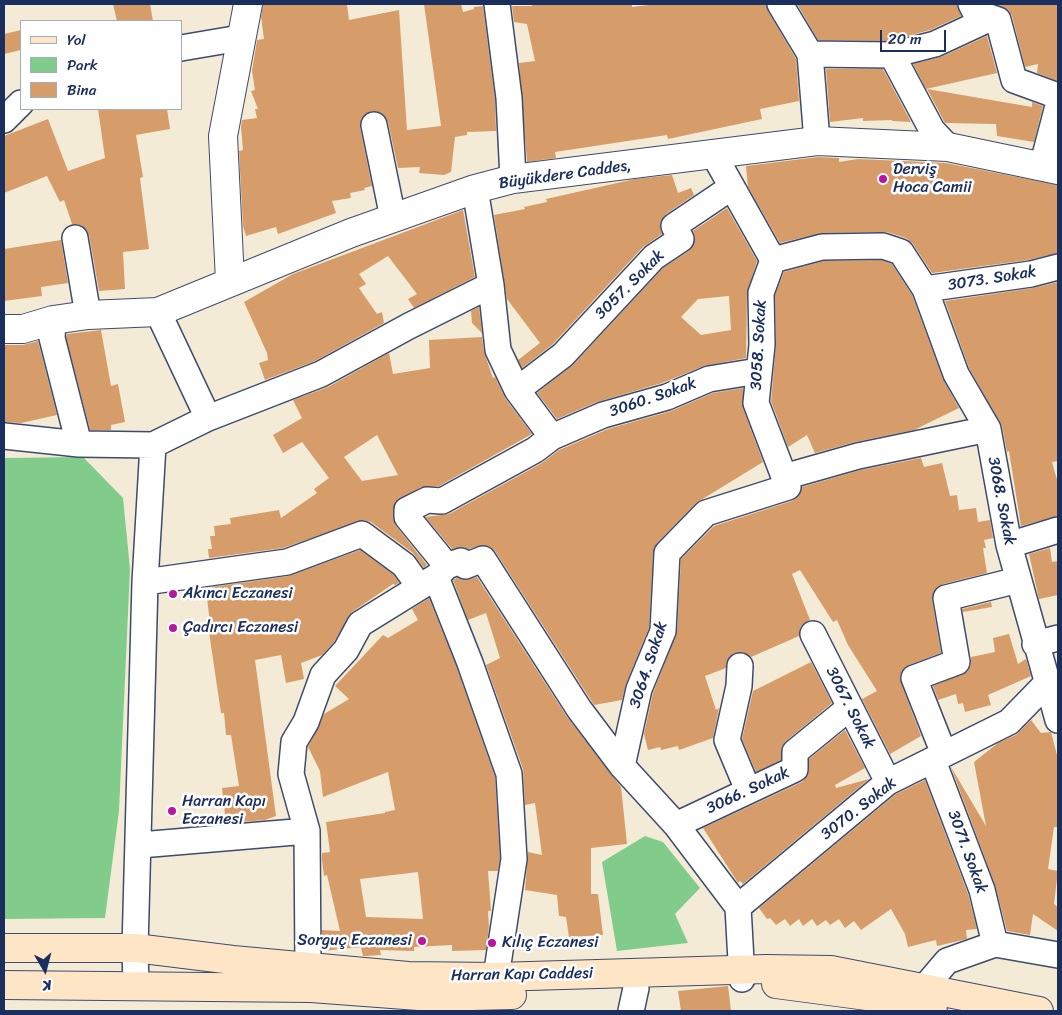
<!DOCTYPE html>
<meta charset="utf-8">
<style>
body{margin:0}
#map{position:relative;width:1062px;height:1015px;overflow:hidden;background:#f4ebd6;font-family:Sriracha,sans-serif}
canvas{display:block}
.frame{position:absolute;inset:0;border:5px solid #1b2f5e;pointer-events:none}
.legend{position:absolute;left:20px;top:20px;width:162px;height:90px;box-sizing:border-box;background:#fff;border:1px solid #a4acbf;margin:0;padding:6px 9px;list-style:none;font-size:15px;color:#1b2f5e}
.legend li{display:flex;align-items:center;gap:10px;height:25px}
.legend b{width:25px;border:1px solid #a4acbf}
.north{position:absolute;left:20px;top:945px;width:50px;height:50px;-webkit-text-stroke:4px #fff;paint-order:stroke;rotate:172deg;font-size:14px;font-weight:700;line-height:20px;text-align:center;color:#1b2f5e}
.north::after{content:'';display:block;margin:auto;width:18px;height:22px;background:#1b2f5e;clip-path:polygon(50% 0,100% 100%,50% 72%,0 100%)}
.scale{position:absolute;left:880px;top:30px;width:66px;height:22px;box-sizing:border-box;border:2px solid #1b2f5e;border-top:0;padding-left:6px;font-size:15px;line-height:18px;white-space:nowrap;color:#1b2f5e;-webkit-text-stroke:4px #fff;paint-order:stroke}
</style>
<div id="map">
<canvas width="1062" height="1015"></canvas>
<div class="frame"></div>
<ul class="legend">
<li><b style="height:6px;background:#fde5c5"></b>Yol</li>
<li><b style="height:14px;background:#81cc8a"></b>Park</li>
<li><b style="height:14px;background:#d69d6a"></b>Bina</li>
</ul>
<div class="north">K</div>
<div class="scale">20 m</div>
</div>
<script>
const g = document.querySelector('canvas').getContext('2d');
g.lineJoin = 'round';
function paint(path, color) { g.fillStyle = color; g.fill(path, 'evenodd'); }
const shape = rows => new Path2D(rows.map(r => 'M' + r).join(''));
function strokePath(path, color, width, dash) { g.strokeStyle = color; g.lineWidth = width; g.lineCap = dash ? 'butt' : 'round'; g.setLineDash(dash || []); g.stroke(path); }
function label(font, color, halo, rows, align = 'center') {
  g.font = font + ' Sriracha,sans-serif'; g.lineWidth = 5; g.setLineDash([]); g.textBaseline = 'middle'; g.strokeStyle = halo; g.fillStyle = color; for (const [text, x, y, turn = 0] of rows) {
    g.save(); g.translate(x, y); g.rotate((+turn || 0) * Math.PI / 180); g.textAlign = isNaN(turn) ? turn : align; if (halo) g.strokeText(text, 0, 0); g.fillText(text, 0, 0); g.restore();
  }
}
paint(shape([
 [83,457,123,498,130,569,119,811,105,918,4,919,4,458],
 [645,836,663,842,700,888,675,914,688,943,617,951,602,862]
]), '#81cc8a');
paint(shape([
 [113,4,150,4,153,21,117,21],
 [263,4,347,4,349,20,399,10,407,130,441,126,424,4,461,4,463,12,474,9,474,7,483,6,495,99,496,131,467,132,467,135,455,137,451,172,444,175,419,173,420,167,398,168,388,122,379,112,371,111,361,120,360,127,372,186,364,188,365,190,350,193,351,198,332,201,336,213,278,234,276,227,246,236,243,226,239,151,243,150,241,127,242,120,257,118,255,109,258,109,251,91,255,90,252,71,257,40,264,39,261,17],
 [532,4,632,4,632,7,656,4,766,4,768,11,796,59,799,101,760,109,762,119,668,139,667,135,555,152,556,158,527,162,519,63,535,61,527,24,514,22,512,6,532,6],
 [797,4,957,4,961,16,930,30,890,41,818,40],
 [995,4,1058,4,1058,81,1037,73,1038,64,1025,67,1012,16,1008,10],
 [21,30,21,50,4,54,4,34],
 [987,36,997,73,926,89,913,64,941,57],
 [826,69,883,69,911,122,892,121,892,120,863,121,863,118,830,122],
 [927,89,1032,107,1032,102,1043,106,1034,142,997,136,996,124,945,123],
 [98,109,167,109,170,129,136,135,143,177,140,178,149,249,123,252,125,289,99,291,89,235,80,225,72,224,64,200,60,202,47,176,4,193,4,136,48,119,68,171,105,158],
 [818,157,839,158,839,162,858,159,946,163,1058,185,1058,253,1028,260,932,273,913,244,906,238,887,232,822,233,780,243,748,187,746,166],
 [672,175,678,193,691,188,694,195,666,214,660,226,662,234,643,247,553,344,522,368,518,360,540,343,507,299,494,215,525,209,524,207,547,202,546,199,635,179],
 [727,208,757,261,747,293,746,358,704,366,662,383,597,402,557,419,537,393,573,365,663,268,689,251,695,239,693,231],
 [729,296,731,330,701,335,681,317,698,299],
 [463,210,475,277,414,308,408,299,417,294,388,256,359,274,366,284,359,288,377,314,382,312,384,323,315,361,265,380,259,363,268,360,267,353,244,302,293,274],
 [61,240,68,283,41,287,42,296,4,301,4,249],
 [881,260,892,264,912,295,943,379,959,408,914,430,855,442,815,453,807,435,788,447,771,401,776,346,775,295,784,272,824,261],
 [1058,282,1058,461,1052,462,1058,483,1058,516,1021,526,1009,451,1007,452,1002,426,969,368,945,301,1033,288],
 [479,307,482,333,472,323,471,311],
 [101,330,111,386,118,384,125,422,111,425,111,430,90,430,66,337,67,334],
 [482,337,484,352,493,378,495,377,505,398,532,434,439,486,421,487,395,502,393,517,396,526,427,565,424,568,413,553,371,522,364,520,283,548,209,558,208,549,212,549,210,536,215,536,214,526,231,524,230,518,279,510,281,518,317,493,314,489,329,478,302,442,283,453,273,435,302,418,293,400,328,387,389,353,393,374,430,368,429,340],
 [377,435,398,475,362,481,344,457],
 [38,341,57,415,21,423,4,422,4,345,23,345],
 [743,388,743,408,763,462,696,503,657,543,653,552,649,628,626,684,622,700,594,705,495,551,484,545,468,549,464,547,452,549,425,517,449,514,542,463,559,450,608,429,671,411,713,393],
 [921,458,924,467,942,463,950,496,957,495,959,510,976,508,978,522,990,520,993,538,984,540,986,548,983,548,987,573,943,584,933,593,932,600,941,653,909,665,900,675,901,683,921,736,890,754,862,699,877,691,848,645,837,620,833,622,800,570,792,574,810,620,801,626,799,636,751,657,741,652,734,653,728,659,726,668,705,676,716,710,719,708,713,738,679,750,678,746,661,750,660,747,648,750,644,734,653,693,677,632,681,559,714,526,792,501,799,496,802,487,861,470],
 [1050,548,1052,562,1058,561,1058,595,1039,599,1029,554],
 [360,550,394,575,399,583,395,585,393,584,352,612,334,642,322,655,301,663,304,679,286,683,281,655,255,660,276,816,265,820,226,823,222,788,239,786,231,735,226,735,224,713,221,713,209,632,211,631,207,598,213,597,212,587,289,576],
 [477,577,567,717,621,787,627,844,591,848,591,894,598,894,603,935,569,937,566,917,559,916,557,895,525,890,528,852,542,855,535,803,525,805,523,769,486,665,500,658,486,613,468,620,453,580,457,578,462,580],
 [429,598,457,668,495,777,500,858,498,871,488,871,491,911,488,911,489,927,486,950,452,951,452,945,414,947,414,951,380,950,381,955,366,956,363,956,361,947,322,951,322,930,340,931,327,875,324,876,322,860,322,853,330,852,326,822,385,813,385,812,395,810,388,772,323,797,320,771,308,747,324,714,349,699,335,686,383,635,388,638,418,620,412,609],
 [418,872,423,919,366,917,360,879],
 [991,602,992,607,963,612,962,609],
 [1009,634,1018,664,1026,659,1031,676,988,695,991,705,965,712,963,703,958,704,956,694,938,700,933,686,967,672,971,666,971,657,995,652,993,638],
 [811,662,832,703,786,741,782,746,781,760,756,772,742,739,753,691],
 [1031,720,1041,733,1051,732,1058,759,1058,827,1054,827,1048,869,1058,871,1054,904,1058,907,1058,931,1033,914,1030,935,1007,931,995,885,951,767,986,826,974,762,998,743,1016,735],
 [845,730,865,768,835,785,836,788,869,779,743,884,740,881,738,883,703,828,802,782,807,776,809,759],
 [925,780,968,894,977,929,966,930,967,939,937,946,936,940,908,947,905,934,891,909,861,930,854,921,845,928,839,919,830,925,826,920,817,926,812,919,803,926,799,919,790,926,785,919,776,925,770,918,767,919,759,908,896,794],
 [728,986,731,1011,681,1011,678,991]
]), '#d69d6a');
const minor = shape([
 [497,4,509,98,513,179],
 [780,4,810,54,817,141],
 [971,4,975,12,998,20,1014,80,1058,96],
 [181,48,240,38],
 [810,54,892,55,932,130,948,147],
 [892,55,935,44,991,18],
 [4,120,21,103],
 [374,125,393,218],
 [714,155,773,260,761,293,762,345,756,403,788,487,706,513,667,553,663,631,639,689,622,766,676,825,738,907],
 [1042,167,1058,106],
 [75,238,88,315],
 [773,260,822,247,883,246,901,252,925,289,956,374,988,429,1009,545,1058,720],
 [925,289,1031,274,1058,267],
 [158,312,208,418],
 [53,320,52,338,79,444],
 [517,390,563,355,654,257,681,239,674,226,732,187],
 [4,436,79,444,153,445,145,582,135,948,136,987],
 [552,437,603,415,667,397,709,379,758,371],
 [153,445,208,418,321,374,409,326,491,285],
 [784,477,858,456,988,429],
 [1009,545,1058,530],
 [447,566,407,517,407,510,427,500,442,501,535,450,552,437,517,390,498,350,491,285,475,189],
 [438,575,447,566,461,561,465,566,483,559,579,709,622,766],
 [145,582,287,562,362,534,404,565,419,586],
 [813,634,888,782],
 [1035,644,1058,638],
 [740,666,739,686,727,740,748,790],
 [944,754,914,678,957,662,946,598,1018,580],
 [933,761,982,890,995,944],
 [676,825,795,769,795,752,849,708],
 [307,831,291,774,294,742,306,722,323,675,346,650,360,624,436,577,470,663,509,774,514,859,496,977],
 [140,845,307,831,308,967],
 [742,979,738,907,888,782,1009,722,1046,684],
 [924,988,947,961,995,944,1058,955],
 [631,1011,636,988]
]);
const tertiary = shape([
 [230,281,223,136,248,4],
 [4,329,23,329,53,320,88,315,158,312,351,233,475,189,513,179,817,141,948,147,1058,170]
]);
const secondary = shape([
 [4,948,135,948,233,960,408,976,496,977,766,969,831,970,1039,1011],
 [776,984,867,996,933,1011],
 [4,985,311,988,432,997,512,995]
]);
strokePath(minor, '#3c4b70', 28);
strokePath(tertiary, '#3c4b70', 30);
strokePath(secondary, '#3c4b70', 30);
strokePath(minor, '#fff', 25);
strokePath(tertiary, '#fff', 28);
strokePath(secondary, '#fde5c5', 28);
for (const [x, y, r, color] of [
 [883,179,5,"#b5179e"],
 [173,594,5,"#b5179e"],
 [173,628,5,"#b5179e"],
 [172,811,5,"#b5179e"],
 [422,941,5,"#b5179e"],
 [492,943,5,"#b5179e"]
]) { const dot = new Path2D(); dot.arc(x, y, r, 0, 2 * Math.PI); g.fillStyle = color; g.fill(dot); strokePath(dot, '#fff', 2); }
label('16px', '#1b2f5e', '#fff', [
 ["Derviş",893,170],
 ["Hoca Camii",893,188],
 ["Akıncı Eczanesi",183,594],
 ["Çadırcı Eczanesi",183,628],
 ["Harran Kapı",182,802],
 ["Eczanesi",182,820],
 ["Sorguç Eczanesi",412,941,"right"],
 ["Kılıç Eczanesi",502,943]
], 'left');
label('16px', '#1b2f5e', '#fff', [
 ["Büyükdere Caddes,",565,175,-8],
 ["3073. Sokak",992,279,-9],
 ["3057. Sokak",630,285,-45],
 ["3058. Sokak",759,345,-87],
 ["3060. Sokak",653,398,-19],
 ["3068. Sokak",1001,501,79],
 ["3064. Sokak",649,665,-72],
 ["3067. Sokak",850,708,63],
 ["3066. Sokak",748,791,-25],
 ["3070. Sokak",859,809,-38],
 ["3071. Sokak",967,852,70],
 ["Harran Kapı Caddesi",522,975,-1]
]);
</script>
